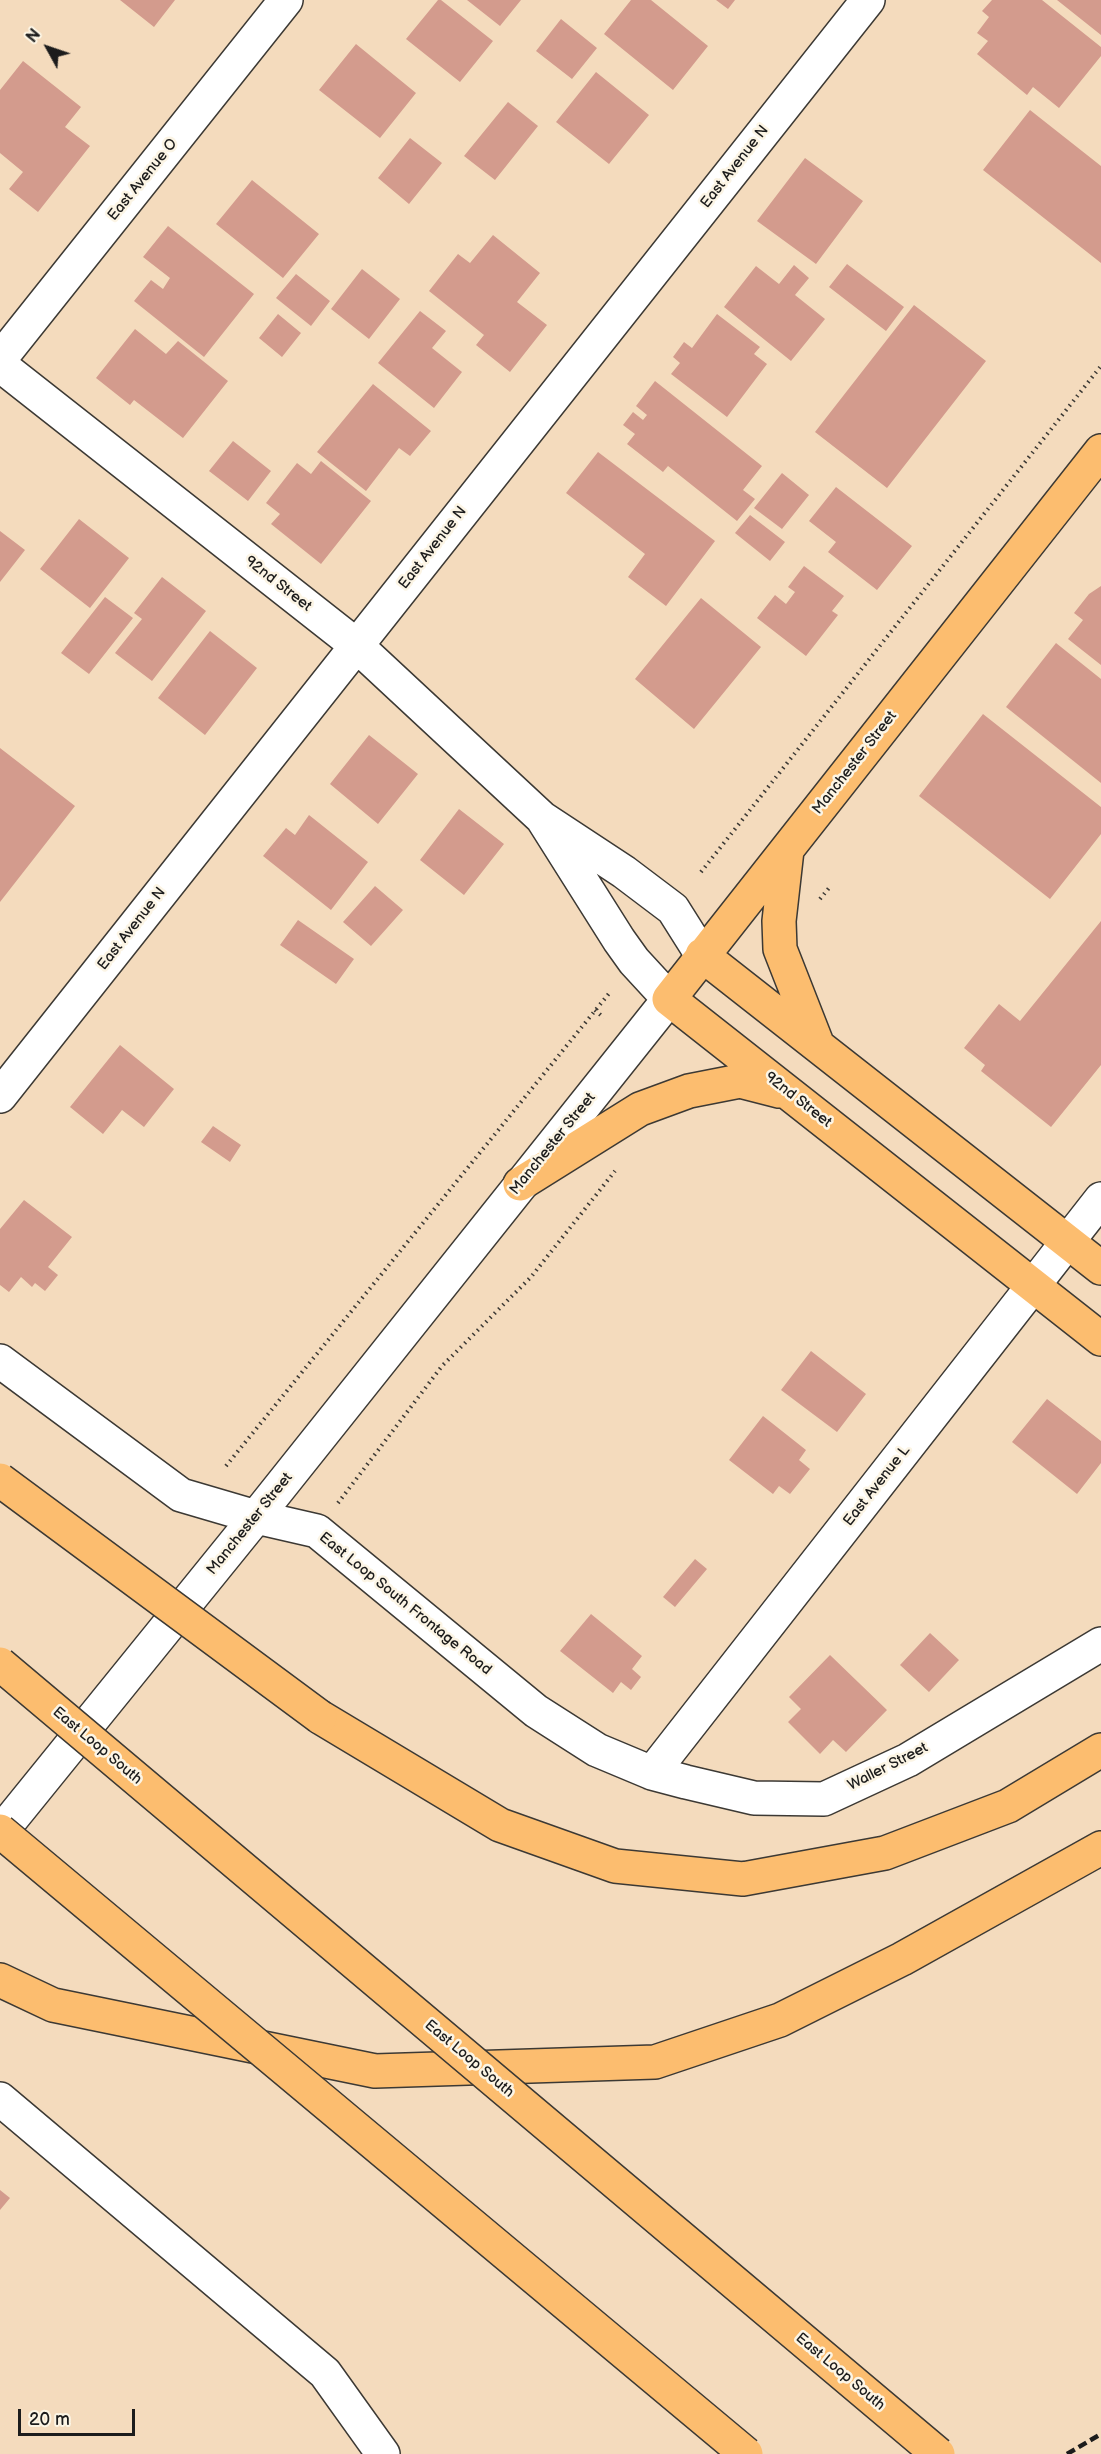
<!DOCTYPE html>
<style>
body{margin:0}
#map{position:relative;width:1101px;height:2454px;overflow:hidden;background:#f4dbbd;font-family:"Balsamiq Sans",sans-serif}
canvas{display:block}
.north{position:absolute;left:18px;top:18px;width:60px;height:60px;-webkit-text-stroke:4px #fcf5e5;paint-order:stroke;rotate:310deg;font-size:16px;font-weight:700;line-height:24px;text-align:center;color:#1c1c1c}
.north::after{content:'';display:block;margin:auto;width:21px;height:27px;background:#1c1c1c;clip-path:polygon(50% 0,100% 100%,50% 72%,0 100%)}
.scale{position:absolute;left:18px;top:2409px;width:117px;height:27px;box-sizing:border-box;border:3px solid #1c1c1c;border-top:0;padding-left:8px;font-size:18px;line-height:21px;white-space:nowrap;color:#1c1c1c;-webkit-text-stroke:4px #fcf5e5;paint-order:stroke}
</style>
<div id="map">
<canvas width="1101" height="2454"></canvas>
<div class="north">N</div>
<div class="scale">20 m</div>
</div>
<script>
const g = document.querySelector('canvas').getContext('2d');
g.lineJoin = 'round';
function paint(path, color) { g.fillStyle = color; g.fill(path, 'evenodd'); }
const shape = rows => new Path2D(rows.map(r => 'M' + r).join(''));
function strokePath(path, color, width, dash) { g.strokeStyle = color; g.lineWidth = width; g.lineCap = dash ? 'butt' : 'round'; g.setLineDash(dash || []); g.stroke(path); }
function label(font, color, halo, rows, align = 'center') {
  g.font = font + ' "Balsamiq Sans",sans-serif'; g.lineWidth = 5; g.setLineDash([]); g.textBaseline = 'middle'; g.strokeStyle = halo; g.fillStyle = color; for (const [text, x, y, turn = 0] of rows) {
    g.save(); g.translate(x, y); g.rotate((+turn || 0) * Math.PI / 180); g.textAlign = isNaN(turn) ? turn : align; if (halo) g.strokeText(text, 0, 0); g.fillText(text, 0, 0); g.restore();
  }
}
paint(shape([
 [120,0,175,0,154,27],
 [438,0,441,0,493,41,460,82,406,39],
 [467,0,521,0,500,26],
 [631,0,651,0,708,46,673,90,604,34],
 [716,0,735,0,728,9],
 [992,0,1042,0,1101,47,1101,56,1059,108,1033,87,1027,95,977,54,988,41,977,33,989,17,982,11],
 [1057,0,1101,0,1101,35],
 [561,19,597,48,572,79,536,51],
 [356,44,416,93,380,138,319,90],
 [23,61,81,107,65,127,90,146,38,212,9,189,23,172,0,153,0,90],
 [596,72,649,115,609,164,556,122],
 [508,102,538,126,495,180,464,156],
 [1030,110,1101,166,1101,263,983,170],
 [410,138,442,163,409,204,378,178],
 [805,158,863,201,816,264,757,221],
 [252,180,319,234,283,278,216,224],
 [168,226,254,294,204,357,134,301,151,280,163,289,170,278,143,257],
 [493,235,540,273,517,302,547,325,510,372,476,345,484,335,429,291,458,254,470,263],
 [847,264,904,307,886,331,829,287],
 [794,265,809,278,795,295,825,319,791,361,724,307,756,266,779,284],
 [362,269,400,299,369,339,331,309],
 [296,274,330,301,311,326,276,298],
 [914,305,986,361,887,488,815,432],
 [420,311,446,331,432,348,462,372,434,408,378,363],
 [278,314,301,333,282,357,259,338],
 [717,314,760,347,754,354,767,364,727,417,671,374,680,363,673,357,684,342,692,348],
 [135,329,166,354,178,341,228,381,183,438,134,400,130,405,96,378],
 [655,381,762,466,743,490,755,499,737,521,668,466,663,472,627,444,635,434,623,425,633,412,643,420,647,415,636,406],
 [373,384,431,431,410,456,399,448,366,491,317,452],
 [233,441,271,471,248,501,209,471],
 [598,452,715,541,666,606,628,577,645,554,566,493],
 [321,461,371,501,321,564,271,524,280,514,266,503,297,463,311,474],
 [782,473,809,495,782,529,754,508],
 [836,487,912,546,877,590,828,552,836,542,809,521],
 [750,515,785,542,770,561,735,533],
 [79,519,129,558,90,608,40,569],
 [0,531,25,550,0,582],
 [804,566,844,596,832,611,838,615,806,656,757,618,775,595,786,604,795,592,788,587],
 [162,577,206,611,152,681,115,653,142,619,134,613],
 [1101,586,1101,665,1068,639,1083,620,1074,613,1089,594],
 [105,597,133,618,89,674,61,653],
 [701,598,761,647,694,729,635,679],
 [210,631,257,668,205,735,158,698],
 [1056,643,1101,679,1101,783,1006,707],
 [983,714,1101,807,1101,834,1050,899,919,796],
 [369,735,418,774,378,824,330,784],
 [0,748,75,806,0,902],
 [459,809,504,844,464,895,420,860],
 [309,815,368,862,331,910,263,856,286,828,295,835],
 [375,886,403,910,371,946,343,922],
 [298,920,354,959,336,984,280,945],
 [1101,921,1101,1065,1051,1127,981,1071,985,1065,964,1048,999,1004,1020,1021],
 [120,1045,174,1089,144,1127,122,1110,103,1134,70,1107],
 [213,1126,241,1145,230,1162,201,1142],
 [24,1200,72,1237,48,1267,58,1275,45,1291,35,1283,32,1287,21,1277,9,1292,0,1285,0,1229],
 [811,1351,866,1394,837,1432,781,1390],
 [1047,1399,1101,1441,1101,1463,1077,1494,1012,1442],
 [763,1416,806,1450,799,1460,810,1469,790,1494,779,1486,773,1494,729,1460],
 [695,1559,707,1569,675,1607,663,1597],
 [591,1614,642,1656,632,1669,641,1677,631,1690,621,1682,613,1693,560,1651],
 [930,1633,959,1660,929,1692,900,1665],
 [830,1655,887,1710,846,1752,833,1740,820,1754,788,1722,801,1709,789,1697],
 [0,2190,10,2198,0,2210]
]), '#d39b8d');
const minor = shape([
 [0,359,286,0],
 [0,365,356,645,542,818,624,872,673,909,702,955],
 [0,1096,868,0],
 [0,1361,181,1495,256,1517,317,1531,536,1711,597,1750,652,1773,686,1782,754,1798,824,1799,908,1760,1101,1644],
 [652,1773,1101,1199],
 [0,1833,256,1517,669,999,634,961,619,940,542,818],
 [0,2099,325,2373,383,2454]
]);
const major = shape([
 [1101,451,669,999,1101,1339],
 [787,850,779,921,780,949,818,1046],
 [702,955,1101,1268],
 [520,1184,640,1109,689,1091,740,1081,779,1091]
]);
const highway = shape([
 [320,1717,500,1825,615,1866,743,1879,885,1853,1008,1806,1101,1750],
 [0,1980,53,2005,375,2071,655,2062,780,2020,902,1959,1101,1848]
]);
strokePath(minor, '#3c3934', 36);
strokePath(major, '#3c3934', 36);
strokePath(highway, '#3c3934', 36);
strokePath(shape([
 [701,872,1101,366],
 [820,899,829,888],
 [595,1010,604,1018],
 [226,1466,611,991],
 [338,1503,442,1366,531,1277,615,1171]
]), '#3c3934', 4, [1.5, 4.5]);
strokePath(minor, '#fff', 33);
strokePath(major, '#fcbd6f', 33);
strokePath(highway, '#fcbd6f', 33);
strokePath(shape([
 [1067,2454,1101,2434]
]), '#1c1c1c', 4.5, [9, 4.5]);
const highwayBridge = shape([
 [0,1480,320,1717],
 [0,1664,938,2454],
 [0,1831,746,2454]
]);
strokePath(highwayBridge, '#3c3934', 36, []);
strokePath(highwayBridge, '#fcbd6f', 33);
label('15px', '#1c1c1c', '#fcf5e5', [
 ["East Avenue N",735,167,-52],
 ["East Avenue O",143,180,-51],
 ["East Avenue N",433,548,-52],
 ["92nd Street",278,584,38],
 ["Manchester Street",855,763,-52],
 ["East Avenue N",132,929,-52],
 ["92nd Street",798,1100,38],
 ["Manchester Street",553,1144,-51],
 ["East Avenue L",877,1486,-52],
 ["Manchester Street",250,1524,-51],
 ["East Loop South Frontage Road",405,1604,39],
 ["East Loop South",97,1746,40],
 ["Waller Street",888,1767,-27],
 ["East Loop South",469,2059,40],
 ["East Loop South",840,2372,40]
]);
</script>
